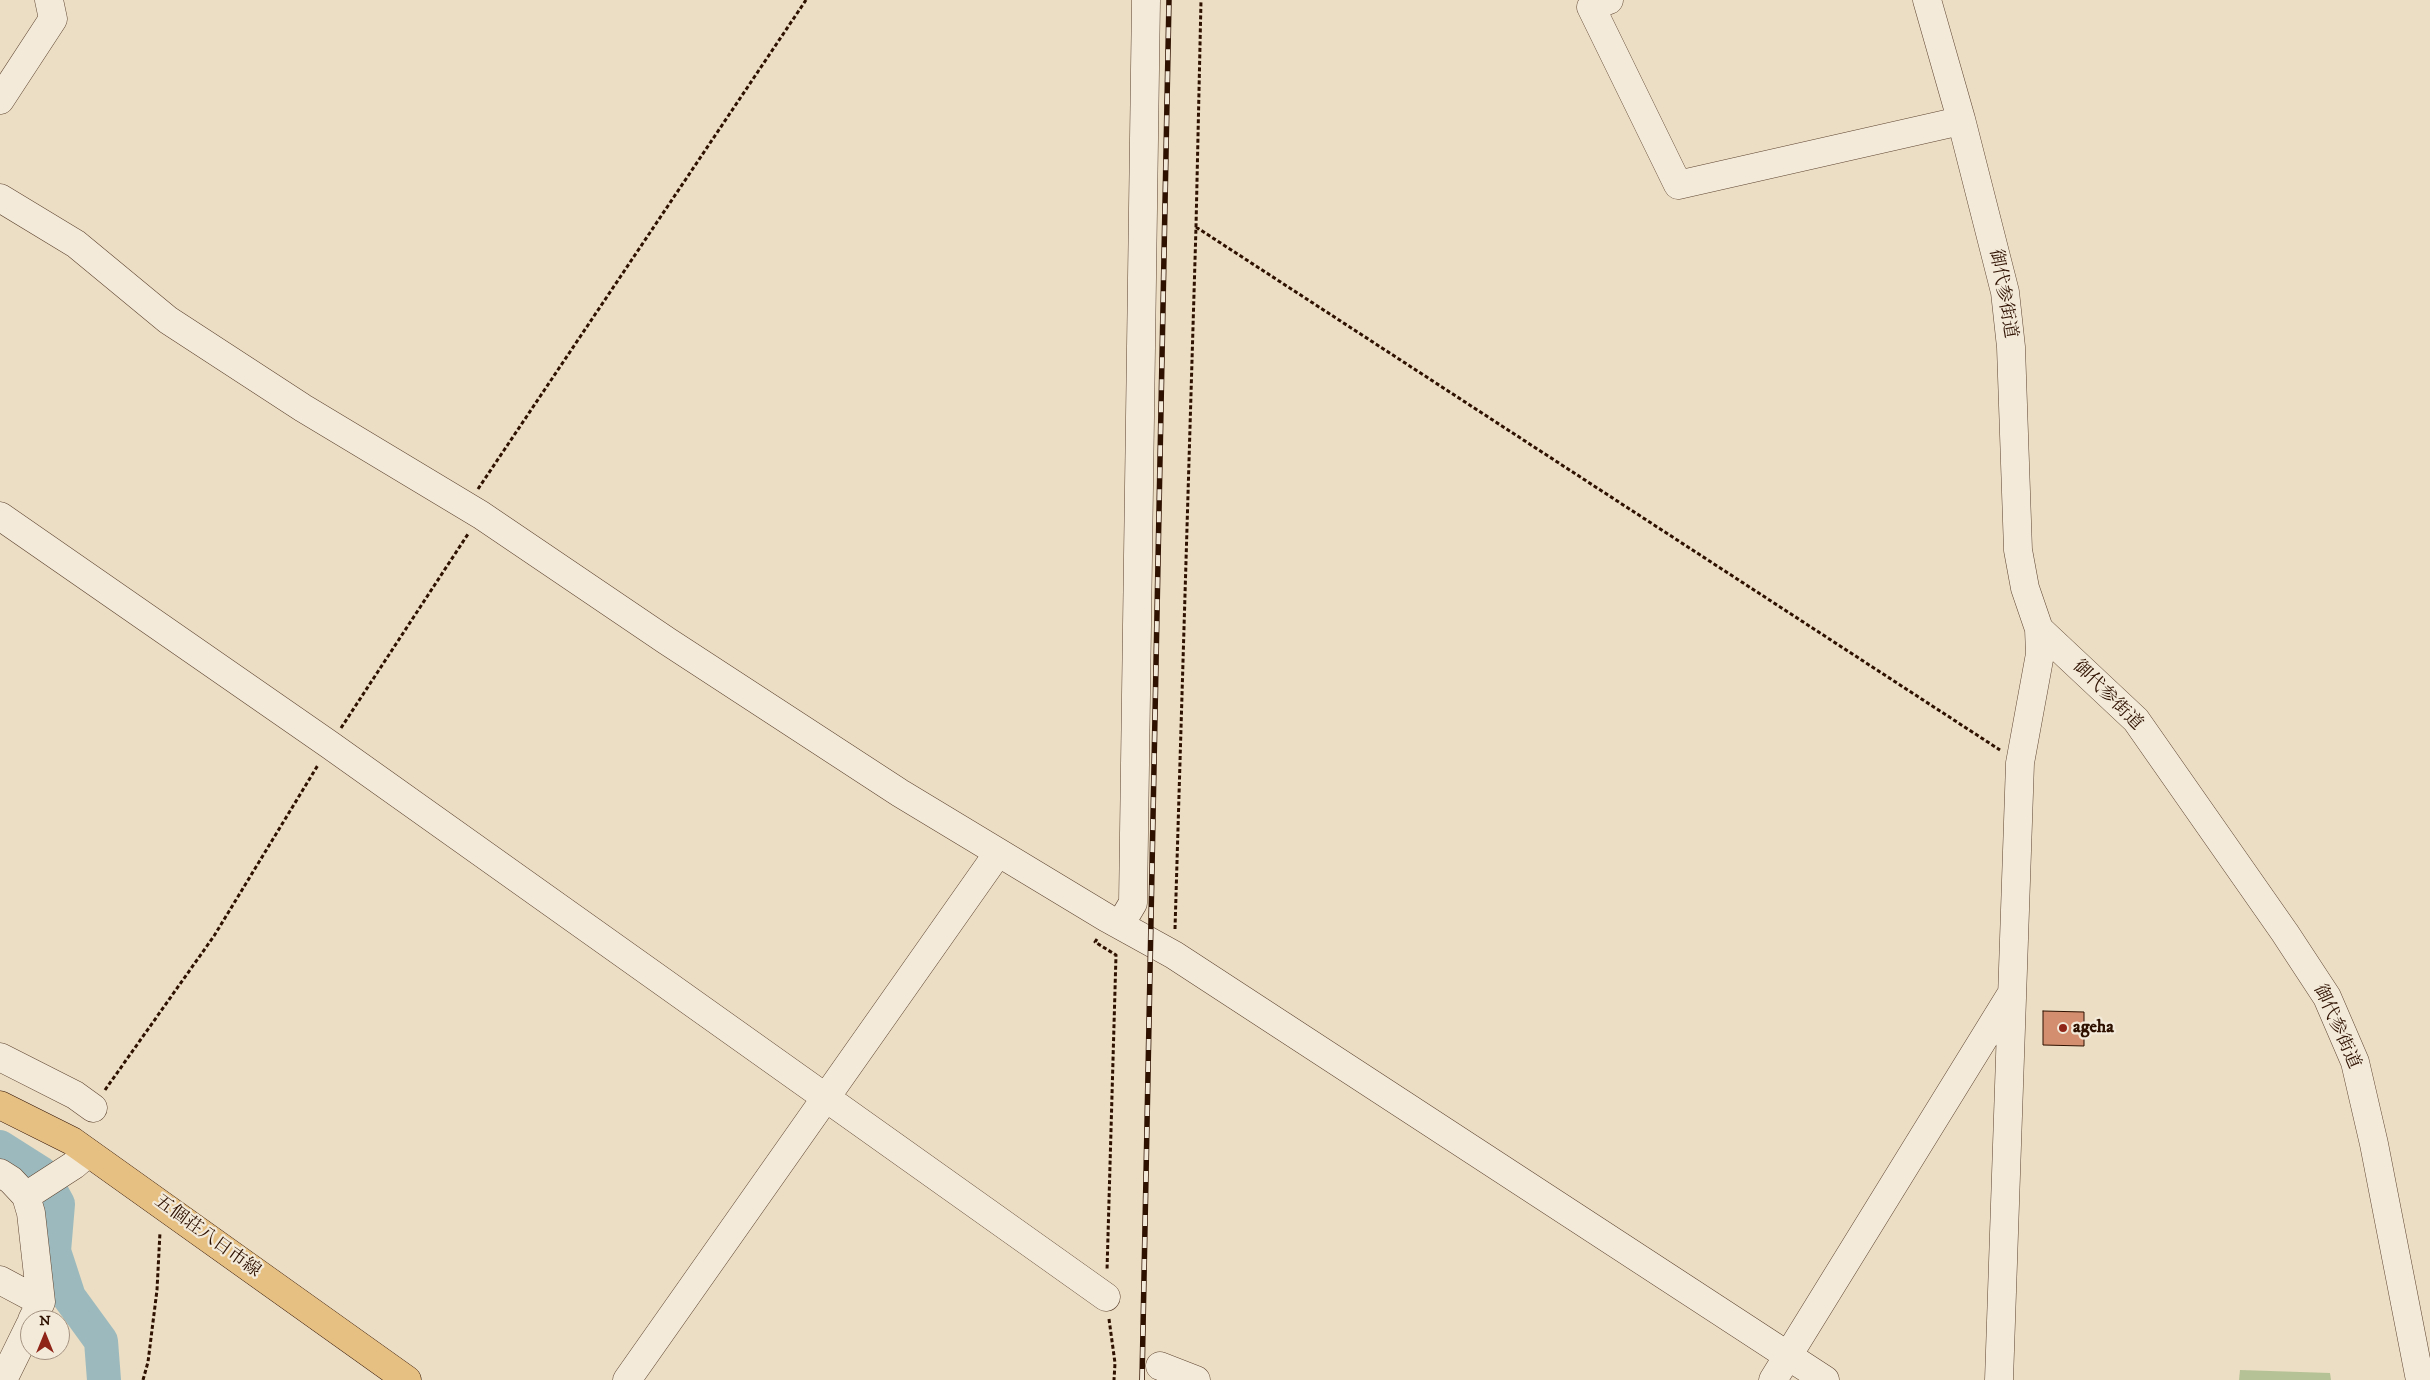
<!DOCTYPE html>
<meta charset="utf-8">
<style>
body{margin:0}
#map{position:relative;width:2430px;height:1380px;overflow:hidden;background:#ecdec4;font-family:"IM FELL DW Pica",serif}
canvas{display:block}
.north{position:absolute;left:20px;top:1310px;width:50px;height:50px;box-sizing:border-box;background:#f3ead9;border:1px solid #a59382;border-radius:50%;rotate:0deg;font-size:14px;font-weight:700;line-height:20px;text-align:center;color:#2f1100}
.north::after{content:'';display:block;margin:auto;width:18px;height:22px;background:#8f2418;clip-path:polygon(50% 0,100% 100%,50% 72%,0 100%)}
</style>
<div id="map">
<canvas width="2430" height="1380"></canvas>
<div class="north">N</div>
</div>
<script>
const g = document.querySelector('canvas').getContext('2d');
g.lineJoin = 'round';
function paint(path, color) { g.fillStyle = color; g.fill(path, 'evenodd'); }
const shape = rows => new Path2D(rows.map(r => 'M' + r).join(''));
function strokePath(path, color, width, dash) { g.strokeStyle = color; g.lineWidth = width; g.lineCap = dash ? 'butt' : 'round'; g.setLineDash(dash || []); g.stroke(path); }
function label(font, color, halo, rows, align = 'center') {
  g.font = font + ' "IM FELL DW Pica","Noto Serif JP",serif'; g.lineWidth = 4.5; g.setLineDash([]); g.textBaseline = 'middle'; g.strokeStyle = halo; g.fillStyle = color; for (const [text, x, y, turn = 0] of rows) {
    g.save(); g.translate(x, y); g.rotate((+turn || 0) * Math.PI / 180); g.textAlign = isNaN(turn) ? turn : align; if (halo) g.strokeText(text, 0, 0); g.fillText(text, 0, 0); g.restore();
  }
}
paint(shape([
 [2240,1370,2330,1373,2331,1380,2239,1380]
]), '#b5c296');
strokePath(shape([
 [0,1147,41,1173,58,1204,54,1251,69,1297,101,1341,104,1380]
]), '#9cbabd', 34);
const building = shape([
 [2043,1011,2084,1012,2084,1046,2043,1045,2043,1011]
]);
paint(building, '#d28e6e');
strokePath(building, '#2f1100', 1);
const minor = shape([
 [1609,0,1591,7,1678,185,1947,124,1961,119],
 [1927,0,1961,119,2005,292,2011,347,2018,550,2025,588,2039,629,2136,720,2285,933,2327,997,2355,1062,2374,1144,2420,1380],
 [0,100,53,19,49,0],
 [0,198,76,244,168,320,303,408,481,515,667,641,900,793,1107,918,1174,955,1825,1380],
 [0,516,330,745,1106,1297],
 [1120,925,1133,903,1146,0],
 [0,1057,75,1095,93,1108],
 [0,1173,11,1180,26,1196,31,1213,41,1302,32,1320],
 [26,1196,74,1165,88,1153],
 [0,1280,41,1302],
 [1160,1366,1196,1380],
 [3,1380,30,1325],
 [627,1380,998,853],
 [1773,1380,2010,996],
 [1999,1380,2020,763,2040,654,2039,629]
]);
const major = shape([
 [0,1105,72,1141,407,1380]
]);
strokePath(minor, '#5e4431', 29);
strokePath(major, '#2f1100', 29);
strokePath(shape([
 [1196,227,2000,750],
 [478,489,806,0],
 [341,728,468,534],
 [1175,929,1196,227,1201,0],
 [1097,939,1095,942,1116,955,1107,1271],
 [105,1090,214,936,318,765],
 [1109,1319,1115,1363,1114,1380],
 [143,1380,148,1362,157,1290,160,1232]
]), '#2f1100', 3, [4, 2.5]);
strokePath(minor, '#f3ead9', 28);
strokePath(major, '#e6bf82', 28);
const rail = shape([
 [1142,1380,1169,0]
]);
strokePath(rail, '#2f1100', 5.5);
strokePath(rail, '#f3ead9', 4, [11]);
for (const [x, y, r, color] of [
 [2063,1028,5,"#8f2418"]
]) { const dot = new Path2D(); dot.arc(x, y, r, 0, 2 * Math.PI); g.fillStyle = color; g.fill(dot); strokePath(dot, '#f3ead9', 2); }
label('18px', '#2f1100', '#f3ead9', [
 ["御代参街道",2002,294,80],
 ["御代参街道",2107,696,45],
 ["御代参街道",2336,1027,66],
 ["五個荘八日市線",207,1237,36]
]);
label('bold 18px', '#2f1100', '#f3ead9', [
 ["ageha",2073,1028]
], 'left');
</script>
